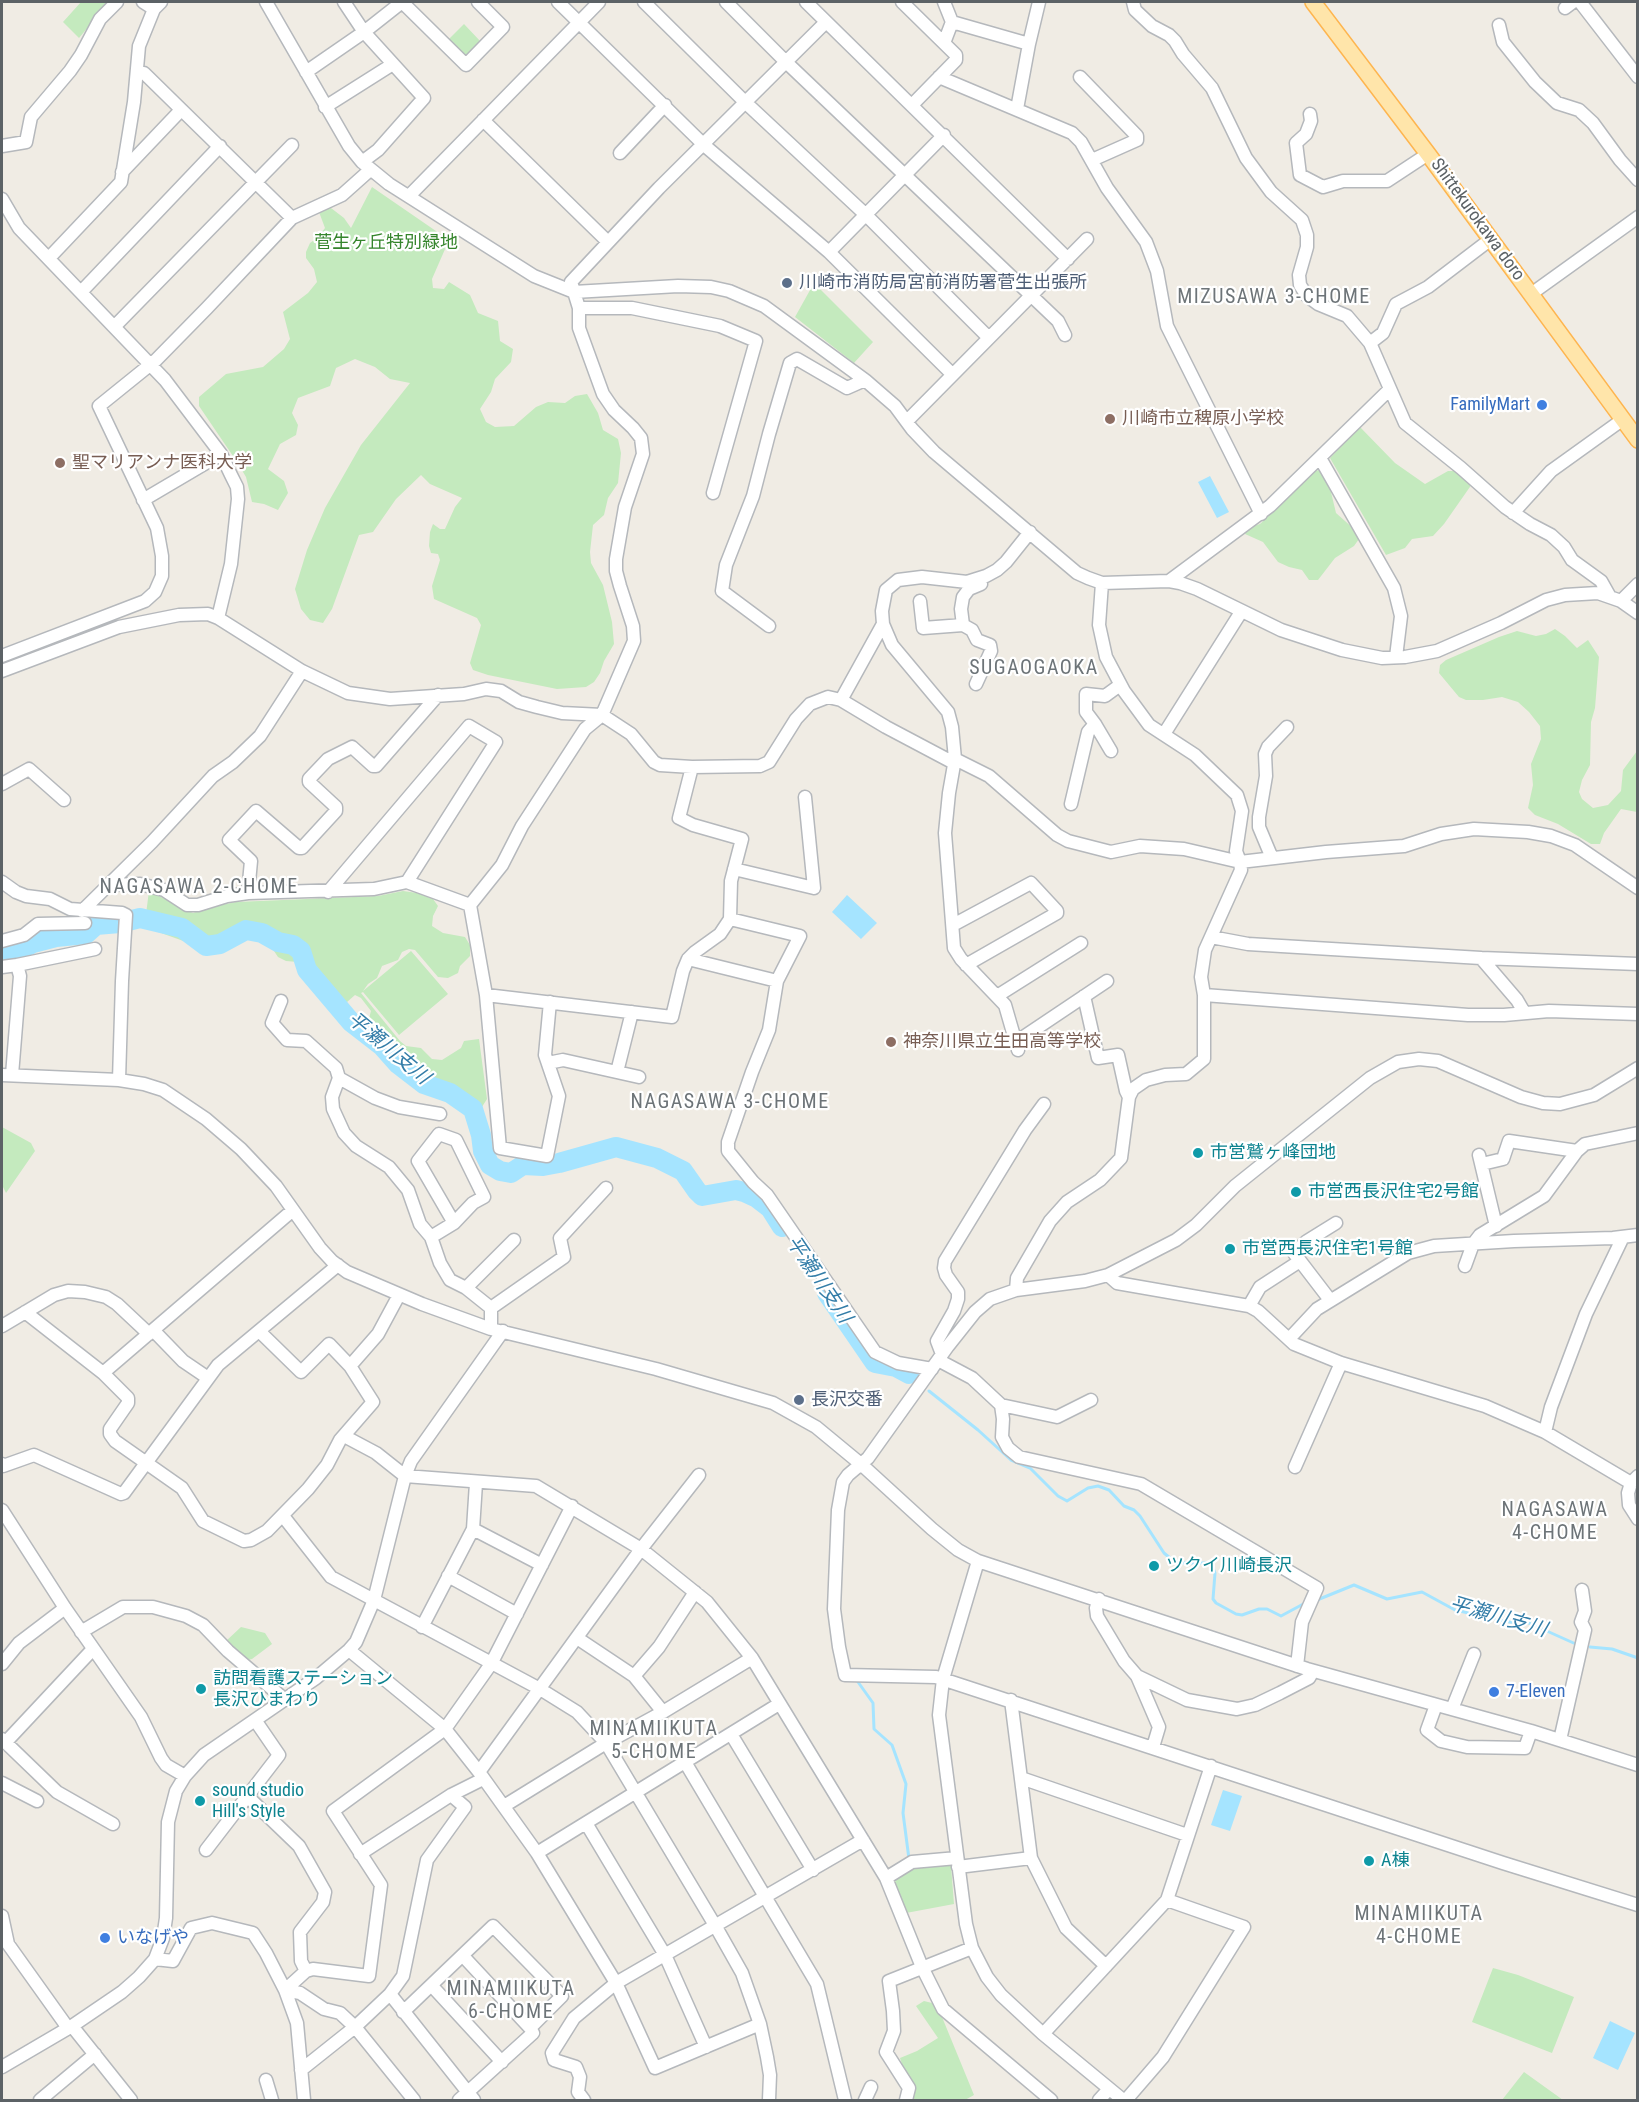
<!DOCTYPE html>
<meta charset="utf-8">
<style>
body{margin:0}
#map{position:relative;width:1639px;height:2102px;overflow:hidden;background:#f0ece4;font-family:"Roboto Condensed",sans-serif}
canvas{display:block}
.frame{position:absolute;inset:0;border:3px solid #5c6266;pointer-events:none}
</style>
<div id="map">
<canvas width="1639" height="2102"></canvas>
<div class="frame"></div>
</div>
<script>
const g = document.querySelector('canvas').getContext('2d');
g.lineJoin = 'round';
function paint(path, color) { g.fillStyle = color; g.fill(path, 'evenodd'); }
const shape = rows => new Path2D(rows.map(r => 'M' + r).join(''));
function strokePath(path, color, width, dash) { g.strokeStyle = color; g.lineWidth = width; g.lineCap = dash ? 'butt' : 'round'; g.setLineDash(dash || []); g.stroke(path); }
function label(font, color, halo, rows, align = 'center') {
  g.font = font + ' "Roboto Condensed","Noto Sans JP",sans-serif'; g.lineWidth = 4.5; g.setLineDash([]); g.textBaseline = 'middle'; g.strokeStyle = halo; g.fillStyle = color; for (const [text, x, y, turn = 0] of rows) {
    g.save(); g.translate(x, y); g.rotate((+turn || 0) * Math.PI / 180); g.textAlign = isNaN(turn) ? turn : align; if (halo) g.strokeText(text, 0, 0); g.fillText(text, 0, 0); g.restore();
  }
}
paint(shape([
 [81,2,109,2,79,38,63,22],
 [464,24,481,42,469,54,463,55,448,40],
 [372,187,449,240,432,279,433,288,444,289,449,282,470,295,478,313,498,321,500,341,513,349,511,362,495,379,491,392,480,409,486,422,495,427,514,426,536,407,548,402,565,403,575,396,587,394,598,413,603,430,618,439,621,453,618,483,608,498,604,515,593,525,590,552,591,563,603,585,612,622,614,644,604,661,600,673,594,682,586,687,557,689,488,675,473,670,470,663,481,625,477,618,434,599,432,586,440,560,438,554,431,553,429,546,430,532,433,524,440,529,445,529,455,507,462,498,430,484,421,475,396,499,373,532,359,535,332,609,323,623,310,620,301,609,295,589,307,550,325,508,361,445,410,383,390,379,375,367,355,359,336,368,330,386,298,398,292,413,298,425,296,435,280,444,268,469,284,481,288,493,278,510,264,504,252,502,246,477,237,462,199,406,199,397,226,374,263,367,284,349,290,339,283,312,308,293,317,282,314,269,306,258,306,252,310,243,317,238,325,228,319,212,324,207,331,208,344,218,351,228],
 [814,283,873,342,854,363,795,317],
 [1360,427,1395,463,1425,484,1448,471,1455,471,1472,484,1444,524,1433,536,1412,539,1405,548,1386,555,1330,458],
 [1320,470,1330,488,1336,513,1354,529,1359,539,1354,546,1335,558,1318,580,1309,580,1302,570,1289,567,1278,562,1263,542,1245,534,1247,528,1260,524,1315,471],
 [1555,629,1565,636,1577,648,1588,640,1599,657,1595,708,1591,722,1590,765,1582,780,1579,792,1582,799,1593,808,1608,805,1621,791,1623,770,1637,751,1637,812,1621,809,1604,833,1600,844,1591,844,1558,824,1535,815,1528,808,1533,785,1531,764,1541,739,1540,726,1529,712,1518,702,1502,697,1483,700,1466,700,1459,697,1439,673,1440,665,1446,660,1499,637,1517,631,1536,636,1546,634],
 [149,891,193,913,206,908,236,902,378,896,403,891,417,893,433,899,438,906,433,916,432,926,443,933,465,937,470,945,470,956,460,966,458,973,448,978,438,977,415,950,409,949,402,952,398,960,382,966,377,978,368,984,363,991,411,951,448,994,399,1035,363,992,361,993,400,1041,406,1046,421,1048,432,1059,442,1060,461,1048,464,1041,479,1039,487,1099,480,1110,466,1113,455,1101,428,1090,410,1079,391,1059,366,1043,366,1029,371,1011,361,998,355,995,347,1002,340,1001,312,971,298,962,286,961,278,957,272,948,260,939,247,938,235,941,223,949,211,953,200,947,150,929,146,914],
 [2,1127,31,1143,35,1151,6,1193,2,1185],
 [241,1627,265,1633,272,1644,252,1659,244,1661,225,1642],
 [947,1862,951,1866,954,1904,906,1913,894,1885,897,1875,913,1867],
 [1493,1968,1518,1975,1574,1997,1552,2053,1472,2022],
 [924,2001,932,2003,942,2017,974,2095,965,2100,908,2100,910,2088,900,2058,917,2051,938,2038,916,2006],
 [1524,2072,1563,2100,1502,2100]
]), '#c4eabe');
paint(shape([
 [1210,476,1229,512,1217,518,1198,482],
 [847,895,877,923,861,939,832,912],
 [1223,1790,1242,1796,1230,1831,1211,1825],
 [1610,2021,1635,2033,1618,2070,1593,2058]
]), '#a5e4ff');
strokePath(shape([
 [909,1374,918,1381],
 [929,1391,978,1430,1011,1460,1030,1468,1058,1496,1067,1501,1088,1488,1098,1486,1109,1490,1124,1506,1134,1510,1140,1516,1164,1553,1170,1558,1180,1563,1206,1563,1213,1568,1215,1573,1213,1599,1216,1603,1236,1614,1242,1615,1259,1609,1267,1609,1281,1616,1307,1602],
 [1317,1600,1354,1585,1387,1599,1422,1592,1455,1610,1510,1622,1529,1623,1578,1645],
 [1590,1647,1612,1649,1638,1658],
 [858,1682,873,1703,874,1729,892,1745,906,1784,903,1813,909,1859]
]), '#a5e4ff', 3);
strokePath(shape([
 [2,953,22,949,33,943,56,937,86,934,96,925,120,923,140,918,182,928,206,946,220,944,246,930,262,933,278,942,293,945,301,951,307,970,351,1022,382,1046,398,1064,424,1084,450,1093,473,1109,481,1135,483,1151,490,1165,500,1171,511,1173,523,1165,543,1166,559,1163,616,1147,657,1158,683,1171,697,1191,702,1196,736,1190,744,1192,757,1198,770,1208,782,1227],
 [827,1293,875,1363,896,1367,909,1374]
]), '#a5e4ff', 20);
const minor = shape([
 [143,2,154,9],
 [266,2,349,146,362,162,389,184,534,276,574,292,678,286,711,287,729,291,764,306,865,380,895,406,912,429,934,452,1077,573,1088,578,1102,583,1169,581,1180,583,1197,589,1281,630,1342,650,1382,658,1405,657,1437,651,1501,623,1546,600,1565,595,1598,593,1621,601,1638,613],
 [344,2,364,32,424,98,378,150,362,162],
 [558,2,704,145,829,252,952,374],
 [644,2,746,103,866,215,989,338],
 [726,2,786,62,1058,321,1065,335],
 [806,2,1068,259],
 [902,2,956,55,956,60,912,105],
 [1133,2,1135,10,1152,26,1169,35,1175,41,1183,54,1212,88,1246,158,1271,192,1302,220,1307,235,1307,247,1299,275,1300,285,1307,296,1318,304,1347,316,1370,343,1405,423,1461,468,1505,507,1530,524,1551,535,1564,547,1572,560,1601,581,1610,597],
 [1580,2,1638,77],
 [1565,8,1573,2],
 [952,22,1029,44],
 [1499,25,1503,42,1535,82,1557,103,1579,110,1593,123,1620,160,1638,180],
 [944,43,952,22,944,2],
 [306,72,364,32,402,2,466,65,503,27,478,2],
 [137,73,144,73,292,218],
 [939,77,1072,133,1081,142,1107,188,1146,242,1157,271,1167,326,1261,514],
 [1080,77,1137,136,1137,140,1092,160],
 [325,107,393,64],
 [1017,109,1029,44,1039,2],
 [1310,114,1311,121,1306,134,1296,143,1300,175,1323,187,1343,181,1387,181,1428,154],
 [483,120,607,241],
 [2,146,26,142,31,117,70,71,81,55,100,19,117,2],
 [620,153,665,105],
 [122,172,181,110],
 [409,196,599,2],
 [2,199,19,228,165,380,221,454,231,475,237,487,238,499,231,564,218,618],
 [829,252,944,135],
 [49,258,121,182,134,102,139,46,154,9,161,2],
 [81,292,220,146],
 [1531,294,1638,217],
 [579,308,632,308,720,326,756,341,713,493],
 [114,327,292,145],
 [1370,343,1383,333,1396,304,1428,287,1491,239],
 [907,421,1087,239],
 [1320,458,1394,588,1401,616,1396,657],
 [143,500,221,454],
 [1513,513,1551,471,1622,420],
 [1169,581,1270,506,1390,389],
 [920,601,923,628,963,625],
 [1621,601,1638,584],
 [769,626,722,591,726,565,753,496,769,434,790,363,797,359,847,388,865,380],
 [2,656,145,601,155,592,162,576,162,556,157,528,99,406,156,360,207,308,292,218,342,195,370,170],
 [2,671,119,627,179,615,208,614,218,618,302,671,348,693,390,699,464,694,486,689,501,691,519,702,537,707,562,713,602,715,631,734,654,762,660,765,692,767,760,766,769,762,796,719,810,704,828,697,841,700,883,624],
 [976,684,991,651,990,645,977,640,972,630,963,625,961,609,963,597,969,589,981,584],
 [841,700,886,727,954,763],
 [1164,734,1241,612],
 [1111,751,1095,724,1086,712,1086,694,1105,696,1120,685],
 [955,759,989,776,1057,835,1068,841,1111,852,1140,846,1184,849,1240,862,1326,852,1404,846,1441,834,1474,829,1528,832,1551,836,1575,845,1638,888],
 [2,784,29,769,64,800],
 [1071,804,1088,732,1095,724],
 [1272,858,1259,827,1259,817,1266,776,1265,754,1268,747,1287,727],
 [734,869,814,888,805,797],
 [2,882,16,892,26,896,50,899,70,909,122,913,126,915,122,981,119,1080],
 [107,885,140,884,164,890,187,905,198,905,227,896,248,893,374,889,407,882,470,905],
 [328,892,469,726,496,742,407,882],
 [248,893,251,861,229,840,256,811,299,848,302,848,336,811,336,807,309,782,309,779,328,759,352,747,373,766,376,766,438,695],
 [82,911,152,842,213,776,233,762,260,736,302,671],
 [730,919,800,936,777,981,769,1030,752,1072,728,1142,728,1151,753,1182,767,1195,875,1352,898,1363,932,1369],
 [953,925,1031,883,1057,911,1057,913,966,965],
 [1211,937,1248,944,1481,958,1638,964],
 [2,941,24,935,38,924,85,923],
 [1481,958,1517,1000,1524,1012],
 [688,959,777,981],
 [17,965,95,949],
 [2,967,17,965,20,976,12,1075],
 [486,995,672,1017,683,971,688,959,695,952,720,934,730,919,731,881,742,839,693,825,679,818,692,767],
 [1204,995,1468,1015,1504,1015,1549,1011,1638,1014],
 [997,996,1081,943],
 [1084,996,1098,1058,1118,1055,1126,1091,1129,1097],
 [281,1001,272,1023,287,1040,306,1041,336,1068,339,1078,332,1097,333,1109,344,1133,356,1146,389,1167,408,1190,420,1224,431,1237],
 [550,1002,545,1055,559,1096,547,1156,500,1148,486,995,470,905,502,865,522,826,585,729,602,715,634,641,633,626,620,586,616,571,616,559,625,507,643,454,641,438,633,428,614,410,603,394,579,328,579,308,571,282,659,188,826,22],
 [1016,1042,1107,981],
 [1018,1050,1005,1005,961,959,954,948,945,833,949,793,955,759,952,727,948,712,892,645,883,624,882,611,886,590,898,580,922,577,967,582,986,576,997,570,1006,562,1030,532],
 [548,1063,563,1060,639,1077],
 [1638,1068,1594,1095,1560,1104,1543,1103,1521,1097,1438,1061,1419,1059,1398,1062,1370,1078,1235,1186,1196,1225,1176,1240,1108,1275,1085,1281,1016,1290,990,1299,975,1312,948,1346,868,1458,848,1475,843,1482,838,1510,834,1609,839,1647,845,1675,936,1677,1503,1863,1638,1905],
 [617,1072,632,1012],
 [2,1075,119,1080,144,1084,163,1090,206,1119,241,1149,276,1186,320,1248,332,1261,347,1272,422,1304,491,1329,656,1369,773,1403,816,1427,862,1465,932,1529,958,1550,978,1561,1307,1669,1531,1731,1638,1765],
 [339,1078,375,1098,399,1107,440,1114],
 [1479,1155,1496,1226],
 [1482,1164,1503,1159,1509,1141,1577,1151],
 [454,1223,418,1161,439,1134,456,1140,484,1197,473,1203,454,1223,431,1237,440,1263,450,1280,466,1288,491,1308],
 [1465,1266,1473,1244,1480,1235,1544,1196,1577,1151,1585,1144,1638,1133],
 [1108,1275,1117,1283,1249,1306,1258,1311,1294,1344,1341,1363,1485,1406,1545,1432,1631,1483],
 [466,1288,514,1240],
 [1016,1290,1017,1278,1050,1221,1067,1202,1100,1180,1121,1158,1129,1097,1133,1089,1146,1080,1165,1075,1186,1074,1204,1059,1204,995,1201,977,1205,950,1241,870,1240,862,1236,851,1242,811,1237,795,1195,755,1149,725,1124,691,1106,657,1099,625,1102,583],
 [1330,1300,1294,1253,1307,1241,1336,1223],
 [1249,1306,1260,1287,1300,1261],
 [25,1312,103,1373,128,1398,128,1403,110,1429,110,1434,115,1441,182,1488,203,1521,244,1541,251,1540,267,1531,308,1489,327,1465,340,1440,373,1402,350,1366,378,1334,399,1295],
 [2,1326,54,1295,68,1291,85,1292,106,1297,117,1304,149,1334],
 [491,1329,491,1308,564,1257,560,1238,606,1188],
 [153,1330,183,1361,208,1378],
 [259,1331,301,1372,329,1344,350,1366],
 [1289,1339,1317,1309,1408,1253,1434,1246,1514,1241,1613,1238,1638,1235],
 [942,1354,937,1341,954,1311,958,1299,958,1292,946,1275,944,1268,945,1261,1025,1130,1044,1104],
 [938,1360,972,1378,1001,1405,1003,1419,1002,1437,1008,1448,1019,1457,1141,1484,1317,1588,1302,1622,1297,1666],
 [103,1373,293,1210],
 [1001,1405,1057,1417,1091,1400],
 [1545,1432,1551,1407,1586,1314,1623,1237],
 [344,1436,376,1453,405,1476,536,1486,641,1549,707,1602,752,1658,886,1878,922,1967,943,2009,1051,2100],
 [2,1464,3,1466,34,1455,121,1494,124,1493,218,1365,338,1265],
 [1295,1467,1341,1363],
 [1638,1476,1631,1483,1628,1493,1629,1505,1638,1519],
 [2,1510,65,1608,141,1717,161,1758,166,1765,185,1776],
 [283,1516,331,1577,540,1689,577,1712,606,1743,716,1927,742,1973,760,2024,767,2057,770,2075,769,2100],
 [473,1529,542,1565],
 [978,1561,943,1679,939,1715,966,1924,972,1948,987,1977,1001,1995,1043,2034,1123,2100],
 [448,1576,517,1614],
 [1099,1599,1096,1608,1097,1616,1124,1661,1137,1676,1187,1700,1237,1709,1255,1705,1280,1693,1309,1678,1313,1671],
 [422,1627,473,1529,476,1483],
 [81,1632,123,1607,153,1607,186,1616,203,1625,228,1651,284,1699],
 [577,1638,634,1676,663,1712],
 [349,1650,445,1729,479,1772,537,1853,616,1983,655,2068,760,2024],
 [2,1664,19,1643,65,1608],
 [634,1676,659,1647,695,1592],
 [1137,1676,1159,1727,1153,1747],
 [1011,1700,1031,1858,1066,1928,1106,1966],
 [1436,1705,1427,1730,1441,1741,1467,1747,1525,1748,1531,1731],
 [1452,1709,1474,1654],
 [731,1734,813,1870],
 [2,1739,57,1792,113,1824],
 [1560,1740,1585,1630,1581,1622,1585,1611,1582,1590],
 [5,1743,93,1649],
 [685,1762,817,1984,845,2100],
 [479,1772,641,1549,699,1475],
 [1021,1778,1187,1835],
 [2,1783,37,1801],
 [248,1797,299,1846,325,1892,323,1902,300,1932,301,1961,306,1971],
 [504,1806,606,1743,663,1712,752,1658],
 [586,1823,665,1955,706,2047],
 [206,1850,279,1755,255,1720],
 [537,1853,779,1704],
 [360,1854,451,1795,483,1779],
 [958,1867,1031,1858],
 [886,1878,912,1862,957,1858],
 [2,1916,8,1944,68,2028],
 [463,1956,530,2028],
 [155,1959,173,1961,191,1928,212,1923,253,1933,266,1953,285,1990,297,2023,304,2100],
 [432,1986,502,2062],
 [285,1990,306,1971,313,1969,369,1976,381,1885,333,1811,445,1729,491,1664,572,1506],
 [285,1990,300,1993,324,2009,340,2013,355,2027,414,2100],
 [390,1994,474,2100],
 [403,2012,493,1926,562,1996,530,2028,533,2033,459,2100],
 [72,2026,131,2100],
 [1043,2034,1167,1900,1211,1766],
 [2,2067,72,2026,122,1992,139,1977,155,1959,163,1938,166,1918,168,1822,176,1791,185,1776,204,1755,316,1678,349,1650,356,1642,374,1600,405,1476,411,1461,503,1331],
 [301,2070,355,2027,390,1994,403,1976,427,1860,465,1807,451,1795],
 [266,2080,272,2100],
 [40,2100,95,2054],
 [584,2100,578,2092,580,2077,576,2067,554,2060,552,2053,574,2018,616,1983,863,1840],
 [865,2100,871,2087],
 [906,2100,909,2088,886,2052,894,2031,893,2011,889,1981,972,1948],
 [1099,2100,1109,2089],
 [1126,2100,1163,2057,1244,1927,1167,1900]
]);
const major = shape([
 [1313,2,1428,154,1638,440]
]);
strokePath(minor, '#b5b8bc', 15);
strokePath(major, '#feb54f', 18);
strokePath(minor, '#fff', 12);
strokePath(major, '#ffe5aa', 15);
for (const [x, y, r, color] of [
 [787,283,6,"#5c6f8a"],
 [1542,405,6,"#3f7fe0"],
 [1110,419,6,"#8d6e63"],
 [60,463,6,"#8d6e63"],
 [891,1042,6,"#8d6e63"],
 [1198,1153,6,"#0f9aa8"],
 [1296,1192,6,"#0f9aa8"],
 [1230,1249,6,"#0f9aa8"],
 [799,1400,6,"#5c6f8a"],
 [1154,1566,6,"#0f9aa8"],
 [201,1689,6,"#0f9aa8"],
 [1494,1692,6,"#3f7fe0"],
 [200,1801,6,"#0f9aa8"],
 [1369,1861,6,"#0f9aa8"],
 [105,1938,6,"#3f7fe0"]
]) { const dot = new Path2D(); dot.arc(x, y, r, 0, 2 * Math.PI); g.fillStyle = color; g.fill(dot); strokePath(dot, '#fff', 2); }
label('18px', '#5c6266', '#fff', [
 ["Shittekurokawa doro",1477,220,54]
]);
label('18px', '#35852c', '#fff', [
 ["菅生ヶ丘特別緑地",386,243]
]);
label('18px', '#4e5e75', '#fff', [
 ["川崎市消防局宮前消防署菅生出張所",799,283],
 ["長沢交番",811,1400]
], 'left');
label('18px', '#366cbe', '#fff', [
 ["FamilyMart",1530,405,"right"],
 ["7-Eleven",1506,1692],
 ["いなげや",117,1938]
], 'left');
label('18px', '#785e54', '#fff', [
 ["川崎市立稗原小学校",1122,419],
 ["聖マリアンナ医科大学",72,463],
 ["神奈川県立生田高等学校",903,1042]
], 'left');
label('18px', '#0d838f', '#fff', [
 ["市営鷲ヶ峰団地",1210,1153],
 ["市営西長沢住宅2号館",1308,1192],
 ["市営西長沢住宅1号館",1242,1249],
 ["ツクイ川崎長沢",1166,1566],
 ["訪問看護ステーション",213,1679],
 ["長沢ひまわり",213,1700],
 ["sound studio",212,1791],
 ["Hill's Style",212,1812],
 ["A棟",1381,1861]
], 'left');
g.letterSpacing = '1.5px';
label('20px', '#6d7478', '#fff', [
 ["MIZUSAWA 3-CHOME",1274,298],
 ["SUGAOGAOKA",1034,669],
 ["NAGASAWA 2-CHOME",199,888],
 ["NAGASAWA 3-CHOME",730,1103],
 ["NAGASAWA",1555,1511],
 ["4-CHOME",1555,1534],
 ["MINAMIIKUTA",654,1730],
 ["5-CHOME",654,1753],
 ["MINAMIIKUTA",1419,1915],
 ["4-CHOME",1419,1938],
 ["MINAMIIKUTA",511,1990],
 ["6-CHOME",511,2013]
]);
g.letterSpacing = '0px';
label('italic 20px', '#337da8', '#fff', [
 ["平瀬川支川",388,1049,40],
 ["平瀬川支川",818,1280,56],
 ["平瀬川支川",1498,1618,16]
]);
</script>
